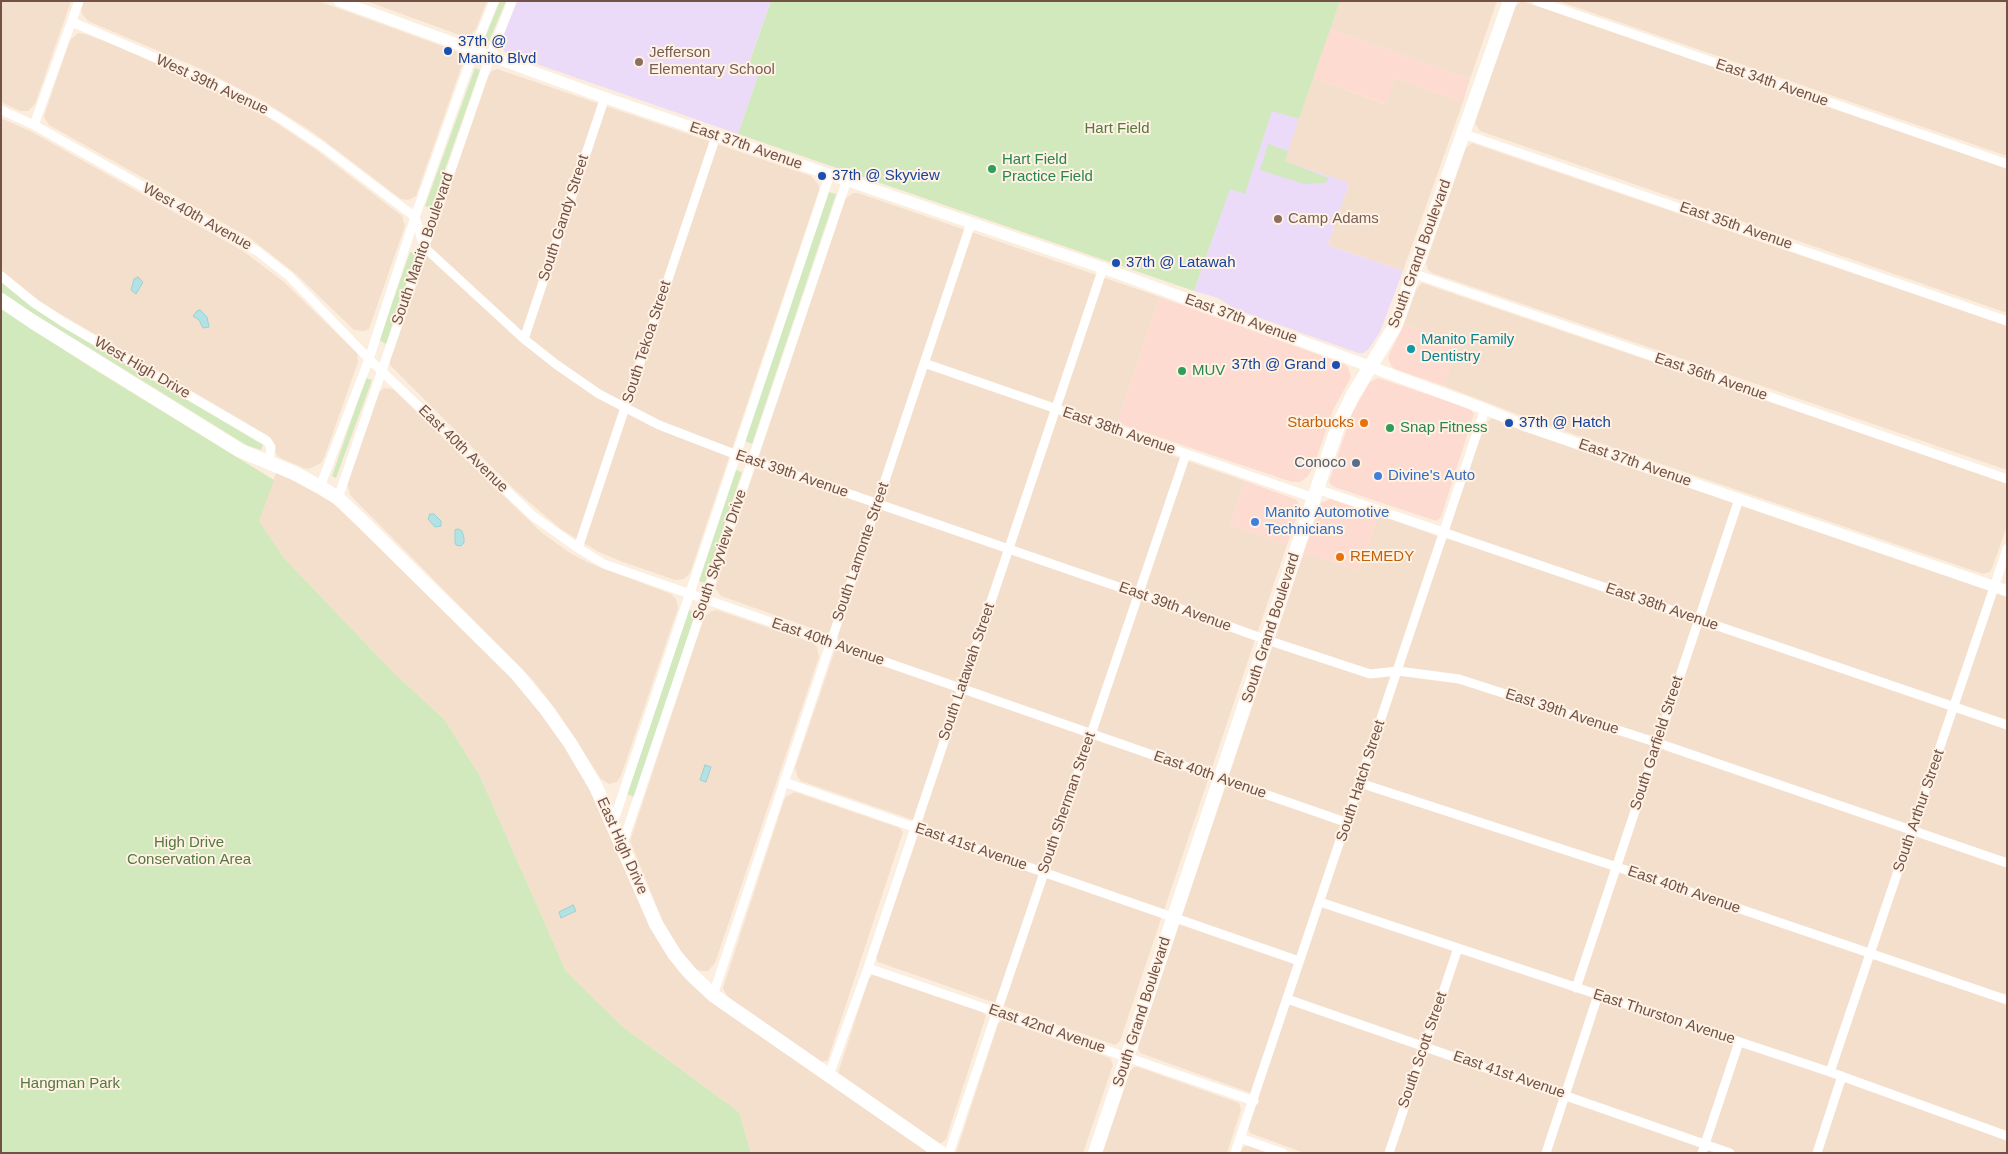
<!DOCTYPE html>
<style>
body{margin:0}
#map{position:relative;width:2008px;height:1154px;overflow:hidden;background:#fceede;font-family:Helvetica,sans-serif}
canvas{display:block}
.frame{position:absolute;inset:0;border:2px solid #725246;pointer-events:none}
</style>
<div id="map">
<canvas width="2008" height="1154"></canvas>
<div class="frame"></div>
</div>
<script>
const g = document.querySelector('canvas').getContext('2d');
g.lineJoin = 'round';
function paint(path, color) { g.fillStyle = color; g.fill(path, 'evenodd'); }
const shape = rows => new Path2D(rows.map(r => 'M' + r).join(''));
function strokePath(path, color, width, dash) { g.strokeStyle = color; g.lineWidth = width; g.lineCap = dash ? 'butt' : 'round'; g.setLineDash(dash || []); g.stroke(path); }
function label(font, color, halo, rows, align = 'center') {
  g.font = font + ' Helvetica,sans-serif'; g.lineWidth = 4; g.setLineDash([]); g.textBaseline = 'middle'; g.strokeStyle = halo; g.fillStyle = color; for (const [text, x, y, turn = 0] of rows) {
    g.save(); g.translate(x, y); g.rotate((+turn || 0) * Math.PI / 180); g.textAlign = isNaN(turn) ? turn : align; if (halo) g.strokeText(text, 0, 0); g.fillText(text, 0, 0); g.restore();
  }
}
paint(shape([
 [1,1,71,1,35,104,28,111,20,111,1,102],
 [84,1,318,1,456,51,461,59,462,65,416,196,408,200,401,199,314,133,265,102,201,69,88,21,82,14,81,9],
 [366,1,487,1,476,29,472,33,465,37],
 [1340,1,1497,1,1470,79,1330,29],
 [1558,1,2005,1,2007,2,2007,156],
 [1520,2,1525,2,2007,168,2007,313,1480,131,1475,123,1515,7],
 [78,33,85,34,110,43,225,94,269,118,315,149,402,216,405,226,369,329,364,331,354,330,296,274,250,238,49,125,44,117,45,113,70,40],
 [497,69,811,176,819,185,819,190,690,573,684,579,675,580,623,562,599,552,562,530,516,491,390,365,389,361,487,77,492,71],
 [1313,78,1385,104,1395,78,1463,102,1403,271,1328,245,1349,183,1284,161],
 [1,118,32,132,243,251,284,282,357,353,358,362,324,458,321,463,309,469,304,468,280,458,276,454,273,442,267,435,64,316,41,302,1,270],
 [1472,143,2007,326,2007,470,1432,273,1428,270,1426,263,1466,148],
 [853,193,858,193,1160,297,1113,435,1245,481,1230,525,1287,545,1120,1041,1115,1045,878,962,876,957,922,823,801,781,798,778,795,768,839,638,721,596,715,588,845,199],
 [1422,283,2007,483,2007,526,1992,568,1990,572,1983,574,1535,421,1444,386,1458,343,1404,324,1417,288],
 [384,388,393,389,541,532,570,553,589,563,671,594,676,599,678,608,621,776,617,782,609,784,601,779,557,711,532,679,350,495,347,482,376,394],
 [1492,418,2007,595,2007,1153,1304,1153,1250,1133,1248,1129,1259,1096,1140,1053,1138,1047,1304,552,1358,571,1378,515,1446,539,1484,425],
 [276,473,280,473,321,494,347,514,514,679,567,747,608,822,649,926,663,949,679,972,694,987,718,1007,929,1153,751,1153,739,1112,623,1027,566,971,479,774,444,719,394,673,284,558,258,520],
 [717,610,813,643,817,647,819,657,715,963,708,971,702,971,696,969,682,953,666,929,630,841,704,617,711,611],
 [795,792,900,828,903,832,829,1056,828,1060,822,1062,728,998,723,988,784,800,787,796],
 [873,975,983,1012,986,1016,946,1139,942,1143,939,1143,838,1073,869,978],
 [1002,1020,1110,1058,1113,1065,1083,1153,956,1153,998,1024],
 [1134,1067,1138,1067,1239,1103,1241,1110,1227,1153,1102,1153,1130,1071],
 [1245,1146,1248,1146,1267,1153,1240,1153,1243,1147]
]), '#f4dfcc');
paint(shape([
 [1330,29,1470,79,1463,102,1395,78,1386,104,1313,78],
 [1160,297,1344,364,1348,367,1351,377,1333,410,1313,468,1307,477,1300,482,1292,482,1117,423],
 [1404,324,1458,343,1444,386,1395,369,1391,366,1388,357],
 [1378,378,1469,408,1474,414,1441,517,1436,521,1334,487,1329,482,1352,413,1370,382],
 [1245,481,1297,500,1300,508,1287,545,1230,525],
 [1330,499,1378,515,1358,571,1304,552,1321,503]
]), '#fddbd1');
paint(shape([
 [517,1,771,1,747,68,759,73,738,134,508,54,504,51,501,45,502,39],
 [1272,110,1299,119,1285,161,1349,183,1328,245,1403,271,1380,332,1368,350,1363,353,1358,353,1235,309,1218,298,1194,291,1230,188,1245,193]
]), '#ebdbf8');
paint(shape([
 [500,1,506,1,489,41,484,40],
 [771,1,1340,1,1299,119,1272,111,1245,194,1230,189,1194,291,738,134,759,73,747,69],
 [475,68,480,70,431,209,425,206],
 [1268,144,1288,151,1285,161,1328,178,1327,181,1324,183,1304,184,1260,170],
 [829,192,836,194,752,444,745,441],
 [410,252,416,254,386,344,379,340],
 [1,282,35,309,263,445,261,450,248,446,2,294],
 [1,309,92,368,274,480,259,521,284,558,394,673,444,719,479,774,566,971,623,1027,739,1112,751,1153,1,1153],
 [366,378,372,380,336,478,332,476],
 [736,470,742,472,705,583,699,581],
 [689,610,696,612,634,797,627,794]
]), '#d2e9bd');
const water = shape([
 [138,277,143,282,136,294,131,290,134,279,138,277],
 [200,310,207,317,209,327,203,328,199,320,193,316,197,311,200,310],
 [430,514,434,514,441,521,441,526,435,527,428,519,430,514],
 [458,529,462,531,464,538,464,543,461,546,456,545,455,542,455,530,458,529],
 [705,765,711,767,706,782,700,780,705,765],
 [573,905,576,911,561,918,559,912,573,905]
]);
paint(water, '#b3e2e5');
strokePath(water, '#99d2d7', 1);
strokePath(shape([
 [1537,1,2007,164],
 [72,22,226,88,278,117,323,147,415,217,424,247,524,339,557,365,599,394,659,425,737,455,1139,594,1267,640,1370,674,1398,671,1459,679,1658,743,2007,863],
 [1,110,34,125,257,251,289,276,369,359,533,516,578,548,604,564,1348,823],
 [34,125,79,1],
 [1464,134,2007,321],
 [1415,274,2007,479],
 [1,276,34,303,63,322,267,441,271,447,269,462],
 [524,339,605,97],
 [924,363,1314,498],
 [320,487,369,359,415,217,474,51,494,1],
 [1317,489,2007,725],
 [338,498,490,57,512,1],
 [578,548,716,136],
 [784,782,1299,961],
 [1360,783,1617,867,2007,1000],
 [613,823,830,174],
 [622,845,847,180],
 [1320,902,1830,1072,2007,1136],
 [868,968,1254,1101],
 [1576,988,1739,499],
 [713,995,971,223],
 [1287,999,1730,1153],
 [1830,1072,2007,549],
 [829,1075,868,968,1103,268],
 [1240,1138,1283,1153],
 [949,1153,1186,454],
 [1235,1153,1485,409],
 [1389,1153,1458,948],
 [1546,1153,1598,995],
 [1702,1153,1739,1042],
 [1817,1153,1842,1076]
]), '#fff', 9);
strokePath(shape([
 [339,1,600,96,1103,268,1485,409,1523,425,2007,591]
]), '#fff', 11);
strokePath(shape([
 [1,300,33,322,239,450,294,473,320,487,338,498,362,521,516,673,545,708,570,743,596,787,656,924,675,955,691,974,713,995,941,1153],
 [1095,1153,1338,426,1353,395,1395,326,1510,1]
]), '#fff', 14);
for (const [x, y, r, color] of [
 [448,51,5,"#1a4fb4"],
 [639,62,5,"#8d6e63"],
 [992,169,5,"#2e9e5b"],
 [822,176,5,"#1a4fb4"],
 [1278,219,5,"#8d6e63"],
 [1116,263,5,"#1a4fb4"],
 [1411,349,5,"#0f9aa8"],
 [1336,365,5,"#1a4fb4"],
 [1182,371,5,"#2e9e5b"],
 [1364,423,5,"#e8710a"],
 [1509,423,5,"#1a4fb4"],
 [1390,428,5,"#2e9e5b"],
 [1356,463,5,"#5c6f8a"],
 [1378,476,5,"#3f7fe0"],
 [1255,522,5,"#3f7fe0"],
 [1340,557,5,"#e8710a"]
]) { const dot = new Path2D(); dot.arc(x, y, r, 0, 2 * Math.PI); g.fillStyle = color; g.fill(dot); strokePath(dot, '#fff2e4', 2); }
label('15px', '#164399', '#fff2e4', [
 ["37th @",458,42],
 ["Manito Blvd",458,59],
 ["37th @ Skyview",832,176],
 ["37th @ Latawah",1126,263],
 ["37th @ Grand",1326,365,"right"],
 ["37th @ Hatch",1519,423]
], 'left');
label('15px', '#785e54', '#fff2e4', [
 ["Jefferson",649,53],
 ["Elementary School",649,70],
 ["Camp Adams",1288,219]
], 'left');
label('15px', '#725246', '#fff2e4', [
 ["East 34th Avenue",1772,83,19],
 ["West 39th Avenue",212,85,25],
 ["East 37th Avenue",746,146,19],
 ["West 40th Avenue",197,217,29],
 ["South Gandy Street",564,218,-72],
 ["East 35th Avenue",1736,226,19],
 ["South Manito Boulevard",423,249,-71],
 ["South Grand Boulevard",1420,254,-70],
 ["East 37th Avenue",1241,319,20],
 ["South Tekoa Street",647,342,-72],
 ["West High Drive",142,368,30],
 ["East 36th Avenue",1711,377,19],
 ["East 38th Avenue",1119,431,19],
 ["East 40th Avenue",463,449,44],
 ["East 37th Avenue",1635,463,19],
 ["East 39th Avenue",792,474,19],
 ["South Lamonte Street",861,552,-71],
 ["South Skyview Drive",720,555,-71],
 ["East 39th Avenue",1175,607,20],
 ["East 38th Avenue",1662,607,19],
 ["South Grand Boulevard",1271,628,-72],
 ["East 40th Avenue",828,642,19],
 ["South Latawah Street",967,672,-71],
 ["East 39th Avenue",1562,712,18],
 ["South Garfield Street",1657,743,-72],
 ["East 40th Avenue",1210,775,19],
 ["South Hatch Street",1361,781,-72],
 ["South Sherman Street",1067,803,-71],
 ["South Arthur Street",1919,811,-71],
 ["East High Drive",622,846,66],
 ["East 41st Avenue",971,847,19],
 ["East 40th Avenue",1684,890,19],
 ["South Grand Boulevard",1142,1012,-72],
 ["East Thurston Avenue",1664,1017,18],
 ["East 42nd Avenue",1047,1029,19],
 ["South Scott Street",1423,1050,-71],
 ["East 41st Avenue",1509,1075,19]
]);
label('15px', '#54783f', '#fff2e4', [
 ["Hart Field",1117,129],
 ["High Drive",189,843],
 ["Conservation Area",189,860],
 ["Hangman Park",70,1084]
]);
label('15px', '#27864d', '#fff2e4', [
 ["Hart Field",1002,160],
 ["Practice Field",1002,177],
 ["MUV",1192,371],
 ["Snap Fitness",1400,428]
], 'left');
label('15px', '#0d838f', '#fff2e4', [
 ["Manito Family",1421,340],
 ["Dentistry",1421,357]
], 'left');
label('15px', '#c56008', '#fff2e4', [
 ["Starbucks",1354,423],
 ["REMEDY",1350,557,"left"]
], 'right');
label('15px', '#4e5e75', '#fff2e4', [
 ["Conoco",1346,463]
], 'right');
label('15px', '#366cbe', '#fff2e4', [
 ["Divine's Auto",1388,476],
 ["Manito Automotive",1265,513],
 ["Technicians",1265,530]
], 'left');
</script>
